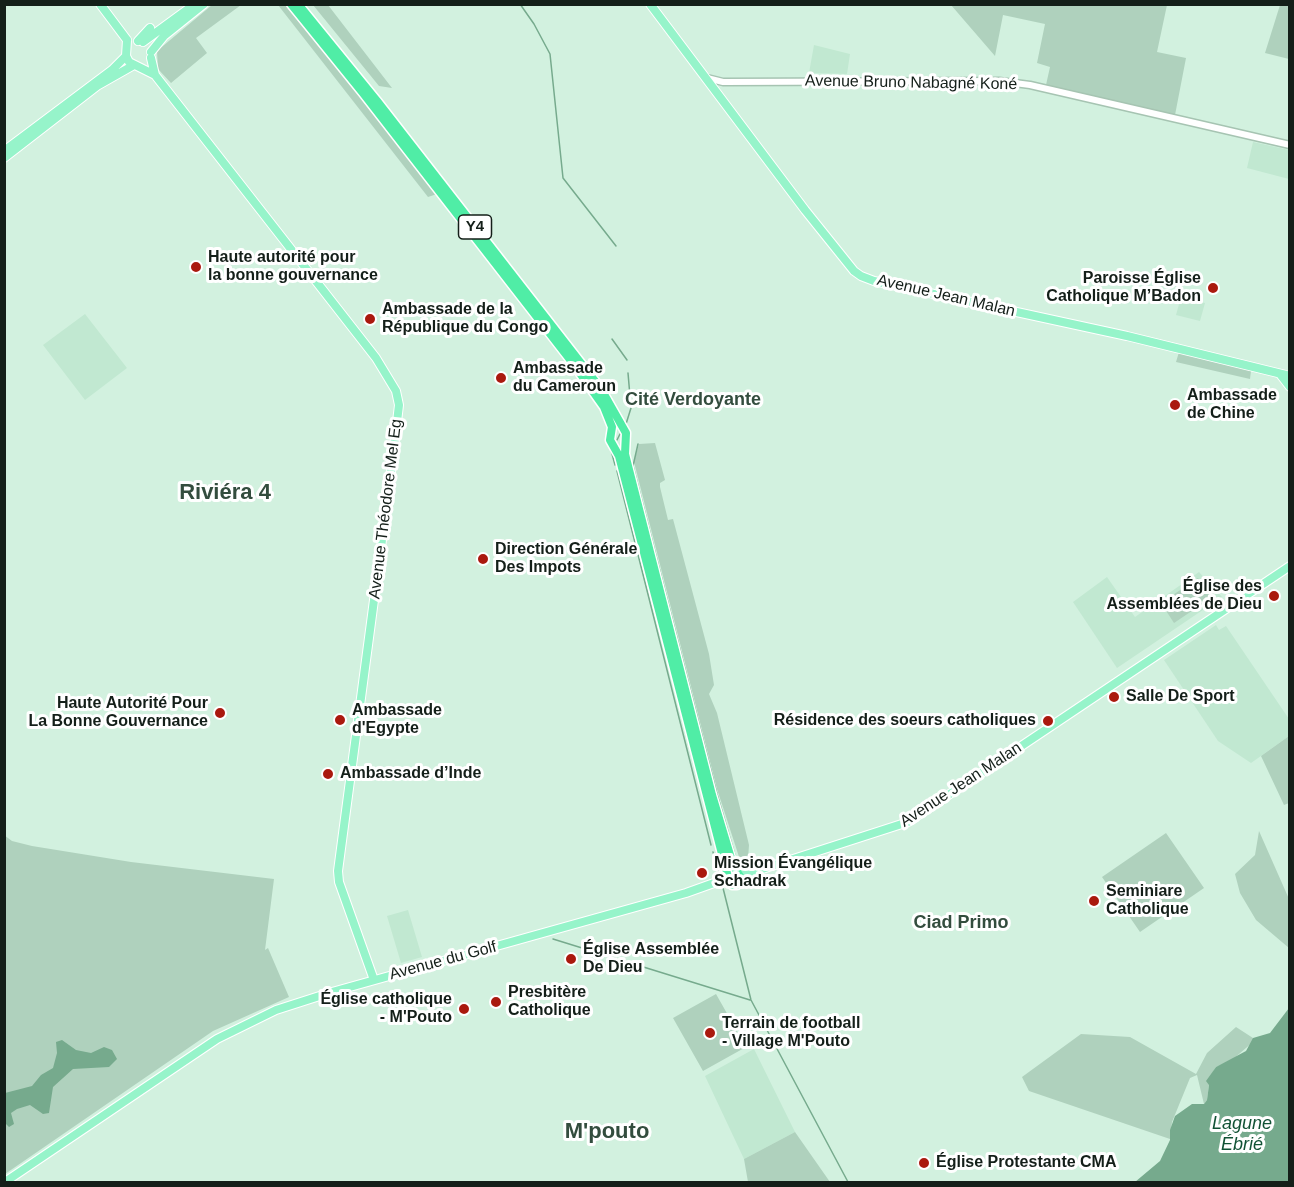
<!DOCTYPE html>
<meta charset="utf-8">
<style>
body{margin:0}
#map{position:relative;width:1294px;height:1187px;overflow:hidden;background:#d2f1df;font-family:Arial,sans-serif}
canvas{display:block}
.frame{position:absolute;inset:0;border:6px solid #141f19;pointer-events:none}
</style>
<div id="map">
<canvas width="1294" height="1187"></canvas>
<div class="frame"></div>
</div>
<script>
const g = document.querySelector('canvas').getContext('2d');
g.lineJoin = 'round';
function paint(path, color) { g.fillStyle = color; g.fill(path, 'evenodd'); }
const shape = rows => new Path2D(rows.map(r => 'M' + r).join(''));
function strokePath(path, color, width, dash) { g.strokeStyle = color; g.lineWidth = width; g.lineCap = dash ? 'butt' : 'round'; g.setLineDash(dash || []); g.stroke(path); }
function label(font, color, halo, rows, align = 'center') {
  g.font = font + ' Arial,sans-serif'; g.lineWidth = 6; g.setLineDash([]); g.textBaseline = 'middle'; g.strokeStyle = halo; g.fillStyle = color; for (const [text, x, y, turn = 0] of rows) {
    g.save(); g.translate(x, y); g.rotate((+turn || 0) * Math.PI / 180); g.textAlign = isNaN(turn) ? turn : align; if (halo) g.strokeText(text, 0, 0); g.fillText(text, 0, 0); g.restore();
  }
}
paint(shape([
 [814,45,850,54,847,74,809,73],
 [1253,142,1289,150,1289,179,1247,168],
 [1181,297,1205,303,1200,321,1176,315],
 [85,314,127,368,85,400,43,345],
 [1199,572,1222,597,1117,668,1073,602,1107,577,1135,617],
 [1216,625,1219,630,1226,626,1289,719,1289,736,1251,763,1218,741,1164,660],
 [408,910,422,957,401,963,387,916],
 [754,1049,795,1132,744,1159,705,1076]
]), '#c1e8d1');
paint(shape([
 [212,5,241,5,196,38,207,53,171,83,158,69,157,51],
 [278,5,287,5,437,194,428,197],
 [313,5,328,5,392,88,379,86],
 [951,5,1167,5,1157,52,1186,58,1175,115,1046,85,1050,67,1037,63,1045,24,1003,15,995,56],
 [1280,5,1289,5,1289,59,1265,53],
 [1179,352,1251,371,1250,379,1176,362],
 [655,443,665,480,660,483,660,487,668,520,673,519,709,654,714,685,709,694,717,713,749,845,748,859,741,863,717,789,634,462,639,444],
 [1198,578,1211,598,1174,623,1161,603],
 [1289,736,1289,803,1284,805,1261,756],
 [1259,831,1289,899,1289,948,1256,920,1240,893,1235,874,1255,855],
 [1166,833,1204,888,1140,932,1102,877],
 [4,835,12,841,32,846,131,862,274,879,265,950,268,948,289,997,213,1031,5,1174],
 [716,994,746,1047,703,1071,673,1018],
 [1236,1027,1253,1038,1253,1042,1232,1060,1216,1067,1210,1077,1207,1100,1204,1104,1197,1075,1190,1078,1172,1122,1170,1139,1029,1091,1022,1077,1081,1034,1130,1037,1196,1074,1207,1053],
 [795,1132,830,1182,748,1182,744,1159]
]), '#afd1bd');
paint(shape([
 [1289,1008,1289,1182,1135,1182,1160,1161,1170,1140,1170,1130,1175,1116,1192,1104,1204,1104,1207,1100,1209,1085,1206,1081,1216,1067,1246,1051,1253,1038,1270,1033],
 [62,1040,76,1050,91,1053,104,1047,112,1050,117,1059,109,1067,73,1069,53,1087,49,1113,43,1114,30,1105,17,1109,11,1113,14,1124,9,1127,5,1123,5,1093,32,1086,41,1075,53,1068,57,1053,56,1042]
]), '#76aa8d');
strokePath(shape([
 [520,4,534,24,550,54,563,178,616,246],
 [612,339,627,360],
 [626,424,631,408,628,373],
 [617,440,620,434],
 [638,444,633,466,717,794,737,862],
 [611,450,615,465],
 [617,471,711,845],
 [713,852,720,877],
 [722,884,751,1000,848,1182],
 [553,939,750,1000]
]), '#76aa8d', 1.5);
const minor = shape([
 [707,78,723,82,999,81,1030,85,1290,145]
]);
const major = shape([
 [100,4,127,40],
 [650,4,805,210,854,271,861,276,874,281,1127,336,1290,376],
 [127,40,126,56,129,62,155,75],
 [138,41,150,28],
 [143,42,195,4],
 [151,52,164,36,204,4],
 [151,58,155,75,376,358,396,391,399,405,391,472,338,871,339,882,374,980],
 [4,151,112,70,126,56],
 [4,158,97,86,134,65],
 [1280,374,1290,387],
 [739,874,753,872,908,822,1290,566],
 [5,1182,217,1039,276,1010,332,992,686,893,728,878]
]);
const highway = shape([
 [291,4,363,93,572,362,604,407,612,427,610,440,619,456,729,881,732,885,737,885,741,878,733,865,712,795,625,454,626,433,601,389,377,101,298,4]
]);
strokePath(minor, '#a6c4b2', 9);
strokePath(major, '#fff', 10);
strokePath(highway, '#fff', 11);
strokePath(minor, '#fff', 6);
strokePath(major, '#96f4ca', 8);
strokePath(highway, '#50eda6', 8);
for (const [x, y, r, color] of [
 [196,267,6,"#aa190e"],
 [1213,288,6,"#aa190e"],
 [370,319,6,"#aa190e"],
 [501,378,6,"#aa190e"],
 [1175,405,6,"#aa190e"],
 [483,559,6,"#aa190e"],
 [1274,596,6,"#aa190e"],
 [1114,697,6,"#aa190e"],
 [220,713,6,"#aa190e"],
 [340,720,6,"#aa190e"],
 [1048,721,6,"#aa190e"],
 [328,774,6,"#aa190e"],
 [702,873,6,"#aa190e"],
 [1094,901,6,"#aa190e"],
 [571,959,6,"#aa190e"],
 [496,1002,6,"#aa190e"],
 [464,1009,6,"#aa190e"],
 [710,1033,6,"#aa190e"],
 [924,1163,6,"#aa190e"]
]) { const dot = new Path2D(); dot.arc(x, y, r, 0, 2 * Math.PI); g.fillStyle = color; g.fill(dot); strokePath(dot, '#fff', 2); }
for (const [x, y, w] of [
 [475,227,33]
]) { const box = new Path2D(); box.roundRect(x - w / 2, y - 12, w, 24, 4.5); g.fillStyle = '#fff'; g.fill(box); strokePath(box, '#141f19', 1.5); }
label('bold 15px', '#141f19', null, [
 ["Y4",475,227]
]);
label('16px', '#141f19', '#fff', [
 ["Avenue Bruno Nabagné Koné",911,83,1],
 ["Avenue Jean Malan",946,296,13],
 ["Avenue Théodore Mel Eg",386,509,-83],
 ["Avenue Jean Malan",961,785,-33],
 ["Avenue du Golf",443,961,-15]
]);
label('bold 16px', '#141f19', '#fff', [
 ["Haute autorité pour",208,258],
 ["la bonne gouvernance",208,276],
 ["Paroisse Église",1201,279,"right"],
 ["Catholique M’Badon",1201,297,"right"],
 ["Ambassade de la",382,310],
 ["République du Congo",382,328],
 ["Ambassade",513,369],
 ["du Cameroun",513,387],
 ["Ambassade",1187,396],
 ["de Chine",1187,414],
 ["Direction Générale",495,550],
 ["Des Impots",495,568],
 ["Église des",1262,587,"right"],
 ["Assemblées de Dieu",1262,605,"right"],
 ["Salle De Sport",1126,697],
 ["Haute Autorité Pour",208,704,"right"],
 ["La Bonne Gouvernance",208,722,"right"],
 ["Ambassade",352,711],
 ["d'Egypte",352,729],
 ["Résidence des soeurs catholiques",1036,721,"right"],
 ["Ambassade d’Inde",340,774],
 ["Mission Évangélique",714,864],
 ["Schadrak",714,882],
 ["Seminiare",1106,892],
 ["Catholique",1106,910],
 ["Église Assemblée",583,950],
 ["De Dieu",583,968],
 ["Presbitère",508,993],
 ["Catholique",508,1011],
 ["Église catholique",452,1000,"right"],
 ["- M'Pouto",452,1018,"right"],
 ["Terrain de football",722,1024],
 ["- Village M'Pouto",722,1042],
 ["Église Protestante CMA",936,1163]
], 'left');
label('bold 18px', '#334d3e', '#fff', [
 ["Cité Verdoyante",693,400],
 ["Ciad Primo",961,923]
]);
label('italic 18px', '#115235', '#fff', [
 ["Lagune",1242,1124],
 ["Ébrié",1242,1145]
]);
label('bold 22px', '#334d3e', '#fff', [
 ["Riviéra 4",225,493],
 ["M'pouto",607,1132]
]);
</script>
